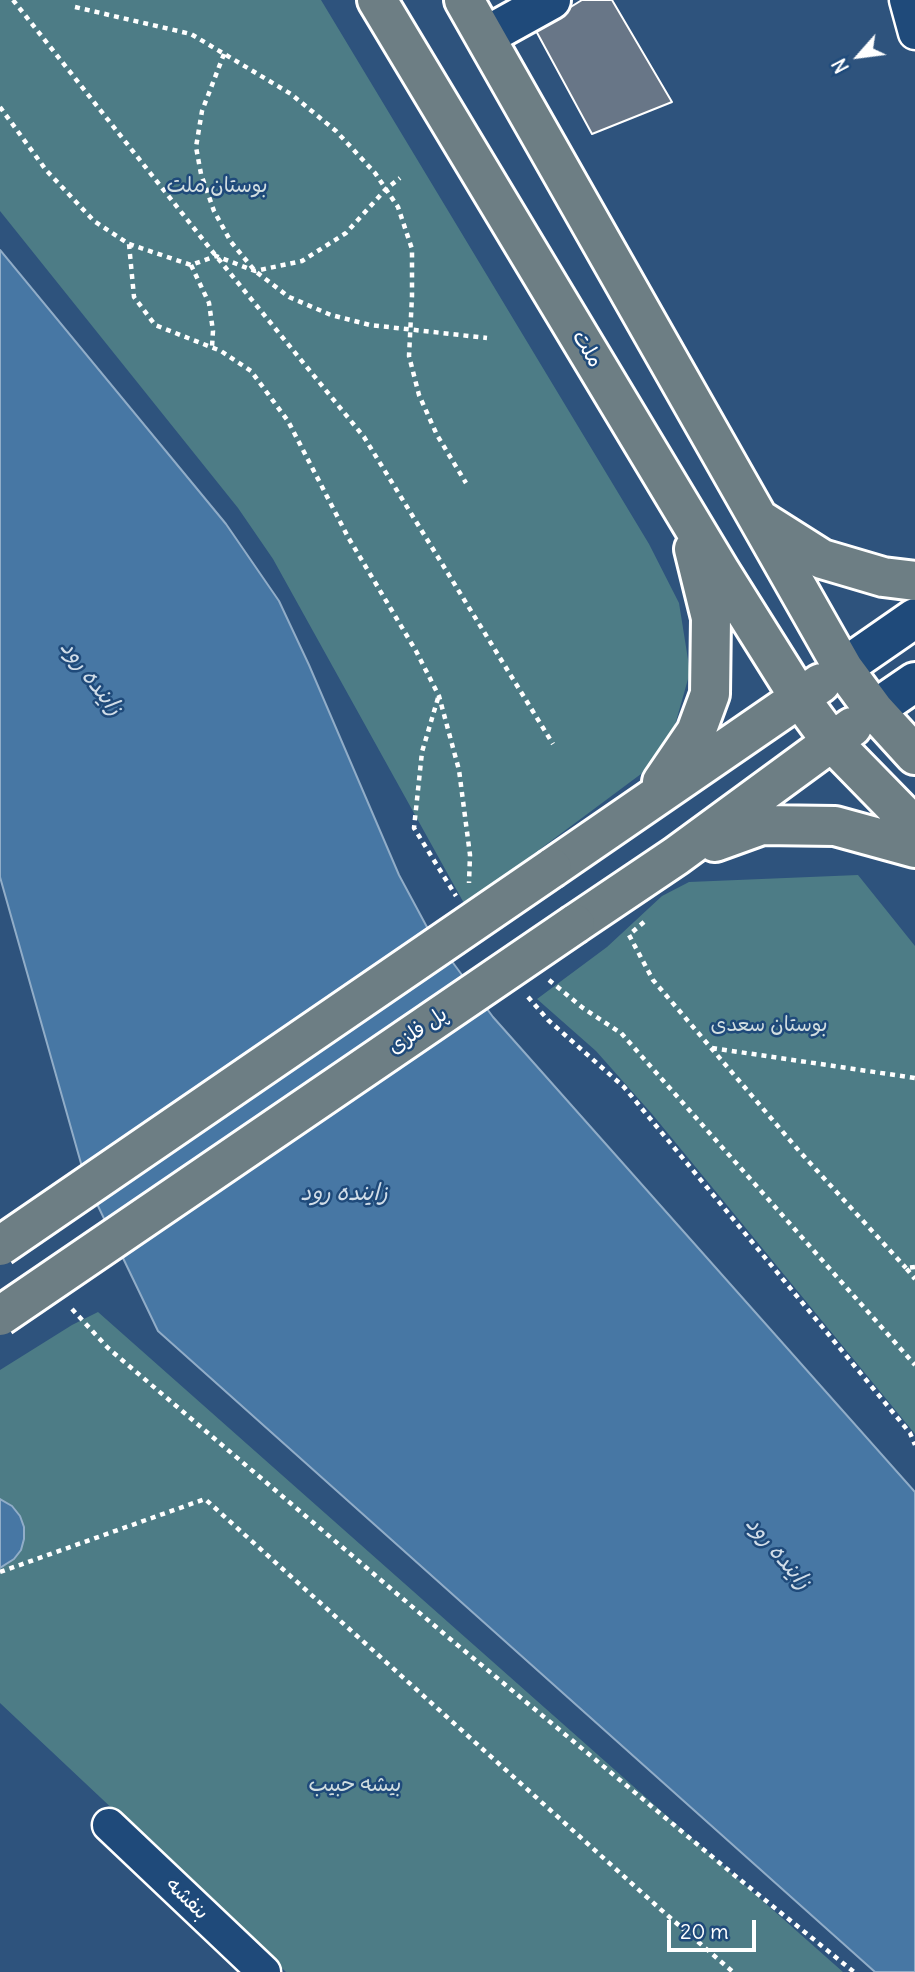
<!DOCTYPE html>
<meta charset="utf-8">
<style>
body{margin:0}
#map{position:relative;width:915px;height:1972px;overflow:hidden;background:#2e537d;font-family:Delius,sans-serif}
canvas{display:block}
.north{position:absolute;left:824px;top:21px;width:70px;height:70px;-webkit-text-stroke:5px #1f4a7a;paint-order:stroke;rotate:242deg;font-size:19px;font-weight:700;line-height:28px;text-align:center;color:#fff}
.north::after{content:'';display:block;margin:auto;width:24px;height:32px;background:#fff;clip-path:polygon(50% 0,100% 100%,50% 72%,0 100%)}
.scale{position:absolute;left:667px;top:1920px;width:89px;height:32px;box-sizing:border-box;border:4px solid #fff;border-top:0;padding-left:9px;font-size:21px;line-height:24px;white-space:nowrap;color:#fff;-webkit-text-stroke:5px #1f4a7a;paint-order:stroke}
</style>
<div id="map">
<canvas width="915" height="1972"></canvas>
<div class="north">N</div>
<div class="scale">20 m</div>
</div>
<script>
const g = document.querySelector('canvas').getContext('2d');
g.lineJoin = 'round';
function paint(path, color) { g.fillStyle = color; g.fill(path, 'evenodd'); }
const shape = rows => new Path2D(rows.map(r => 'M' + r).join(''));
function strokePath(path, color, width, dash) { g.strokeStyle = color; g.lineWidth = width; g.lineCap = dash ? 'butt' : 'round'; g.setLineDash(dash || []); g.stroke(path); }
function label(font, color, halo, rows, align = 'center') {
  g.font = font + ' Delius,"Playpen Sans Arabic",sans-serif'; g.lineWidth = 5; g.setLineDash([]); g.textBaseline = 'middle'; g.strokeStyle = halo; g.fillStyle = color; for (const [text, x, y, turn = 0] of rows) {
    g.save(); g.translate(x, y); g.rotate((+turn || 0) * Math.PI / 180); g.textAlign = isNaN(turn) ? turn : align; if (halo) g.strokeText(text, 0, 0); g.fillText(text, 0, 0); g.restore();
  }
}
paint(shape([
 [0,0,321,0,649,544,679,603,690,672,673,732,645,771,465,905,273,559,238,508,0,211],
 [858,875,915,946,915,1434,652,1114,596,1051,537,999,607,947,662,896,689,882],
 [98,1312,843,1972,286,1972,0,1703,0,1370,72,1325]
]), '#4d7c86');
const water = shape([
 [0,250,226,524,279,601,309,665,399,875,428,929,493,1017,915,1492,915,1972,875,1972,158,1331,86,1181,0,877,0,250],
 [0,1499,12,1506,20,1516,24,1527,24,1539,21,1550,14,1559,0,1568,0,1499]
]);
paint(water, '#4777a4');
strokePath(water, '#91adc8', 2);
const building = shape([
 [582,0,612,0,672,102,592,134,535,29,582,0]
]);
paint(building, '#687687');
strokePath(building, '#fff', 2);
const minor = shape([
 [906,0,915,33],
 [109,1825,264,1972]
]);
const tertiary = shape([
 [486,36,551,0]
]);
const secondary = shape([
 [843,668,915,618],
 [874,710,915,682]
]);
const primary = shape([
 [377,0,720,571,799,697,832,742,915,827],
 [464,0,843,668,874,710,915,755],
 [762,521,822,559,883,577,915,581],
 [662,782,696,732,710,694,711,618,694,549],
 [715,842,762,825,835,826,915,848],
 [552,868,821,683],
 [575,924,676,856,852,727]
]);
strokePath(minor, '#fff', 37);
strokePath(tertiary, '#fff', 44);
strokePath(secondary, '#fff', 44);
strokePath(primary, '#fff', 44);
strokePath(shape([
 [13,0,216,256,364,437,553,744],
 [75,7,191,34,291,94,336,131,375,173,398,207,412,249,412,296,409,356,419,395,437,435,466,483],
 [224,54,202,111,196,147,201,174,214,211,231,242,255,271,289,297,331,315,370,325,487,338],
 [0,107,46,170,94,221,129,244,134,297,155,325,221,351,251,371,288,421,348,537,416,651,439,696,459,770,470,855,469,883],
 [129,244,191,265,216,256,255,271,302,261,346,233,386,189,400,178],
 [191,265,209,303,213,331,212,347],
 [438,698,422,752,414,828,456,896],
 [644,922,629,935,653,980,800,1152,906,1268],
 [549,980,583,1008,621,1033,915,1365],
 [528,997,548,1020,624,1087,910,1433,915,1445],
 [712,1048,915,1078],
 [915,1267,906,1268,915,1279],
 [72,1309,108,1348,449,1638,733,1874,854,1972],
 [0,1572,205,1499,659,1908,733,1972]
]), '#fff', 4.5, [5, 5]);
strokePath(minor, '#1f4a7a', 32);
strokePath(tertiary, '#1f4a7a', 38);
strokePath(secondary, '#1f4a7a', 38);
strokePath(primary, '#6d7e84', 38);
const primaryBridge = shape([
 [0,1246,552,868],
 [0,1316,575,924]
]);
strokePath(primaryBridge, '#fff', 44, []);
strokePath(primaryBridge, '#6d7e84', 38);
label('21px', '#d2dee1', '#1f4a7a', [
 ["بوستان ملت",217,186],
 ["بوستان سعدی",769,1025],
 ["بیشه حبیب",355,1785]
]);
label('21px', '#fff', '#1f4a7a', [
 ["ملت",587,349,59],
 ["پل فلزی",418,1031,-34],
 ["بنفشه",187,1899,44]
]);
label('italic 23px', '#d1dde8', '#1f4a7a', [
 ["زاینده رود",91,678,53],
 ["زاینده رود",344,1193],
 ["زاینده رود",778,1553,50]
]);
</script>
